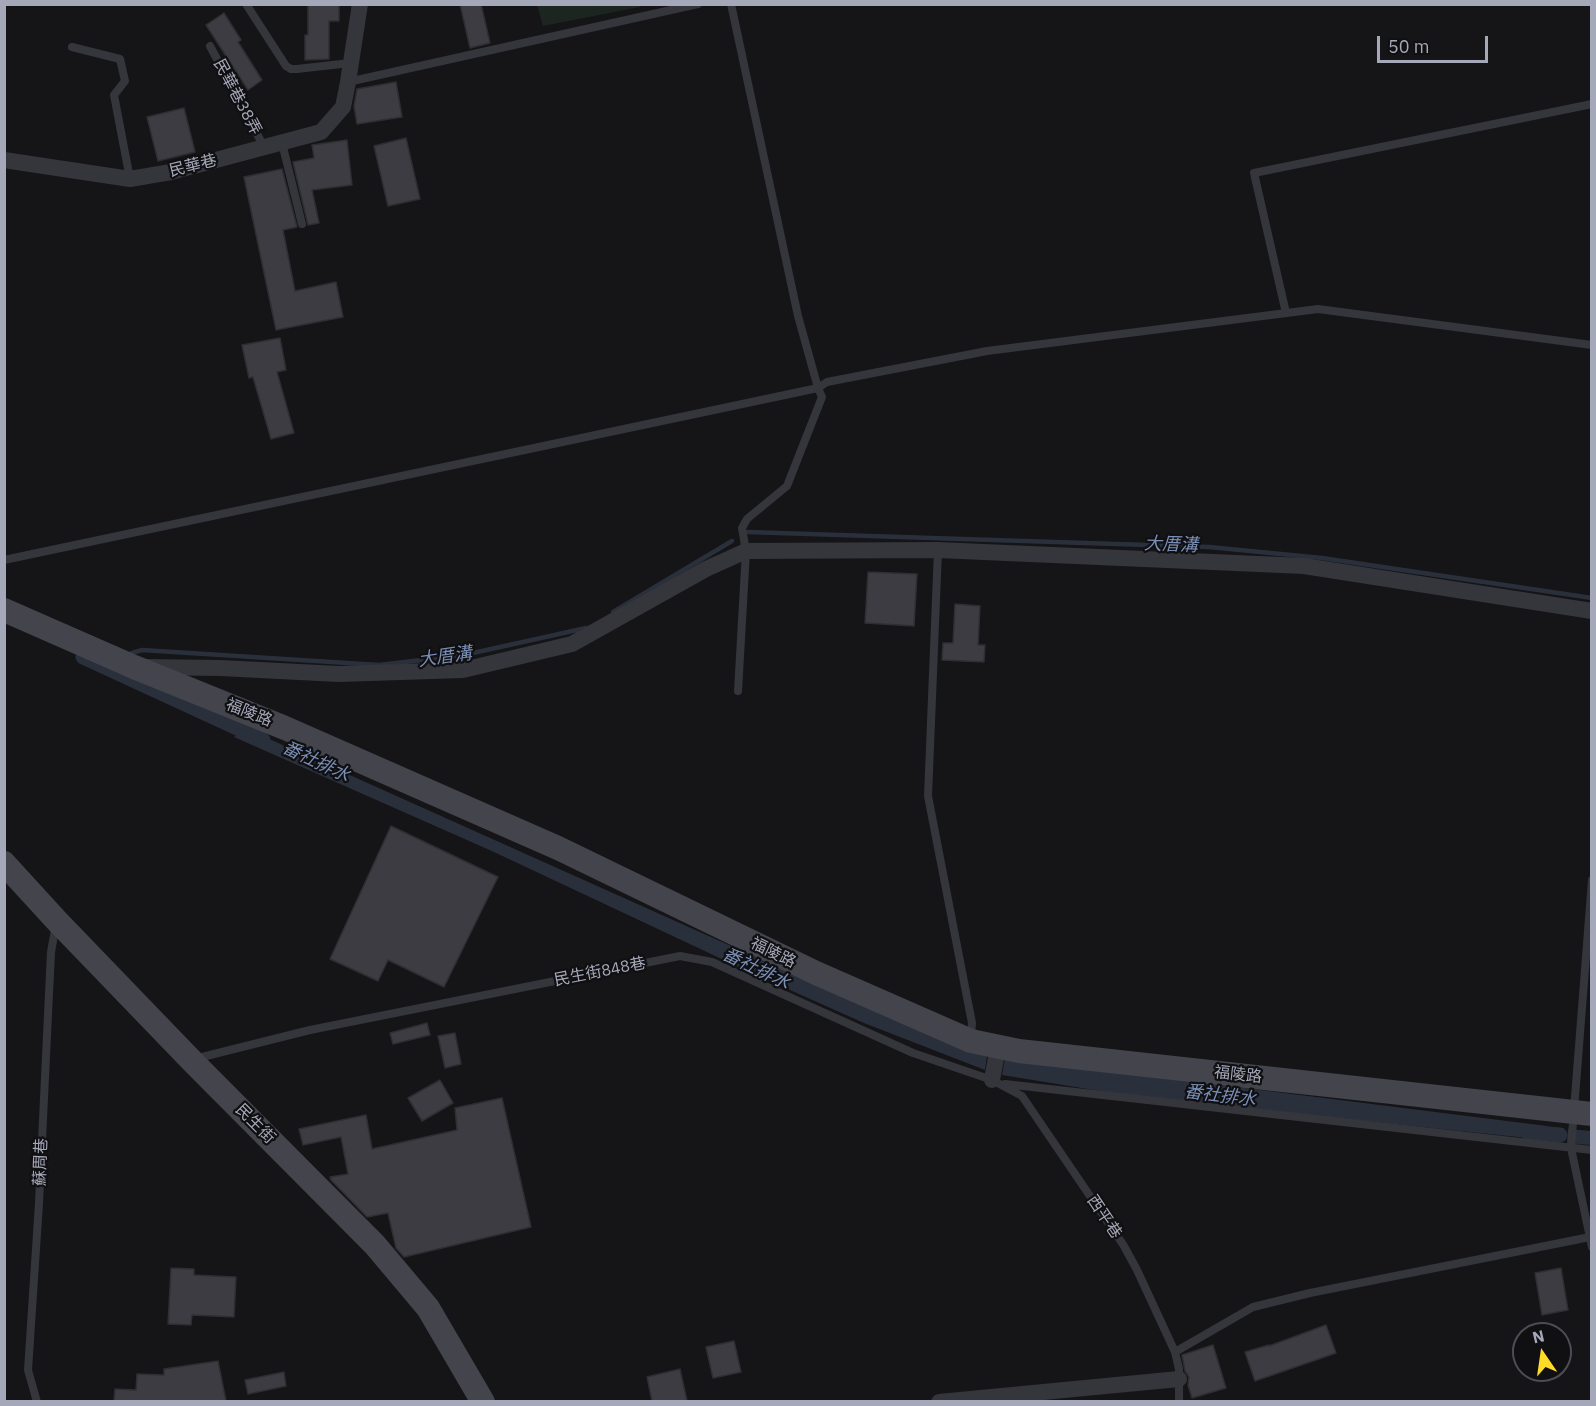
<!DOCTYPE html>
<meta charset="utf-8">
<style>
body{margin:0}
#map{position:relative;width:1596px;height:1406px;overflow:hidden;background:#151417;font-family:"IBM Plex Sans",sans-serif}
canvas{display:block}
.frame{position:absolute;inset:0;border:6px solid #a5a8b8;pointer-events:none}
.north{position:absolute;left:1512px;top:1322px;width:60px;height:60px;box-sizing:border-box;background:#100f12;border:2px solid #4c4c54;border-radius:50%;rotate:347deg;font-size:16px;font-weight:700;line-height:24px;text-align:center;color:#a5a8b8}
.north::after{content:'';display:block;margin:auto;width:21px;height:27px;background:#fddb26;clip-path:polygon(50% 0,100% 100%,50% 72%,0 100%)}
.scale{position:absolute;left:1377px;top:36px;width:111px;height:27px;box-sizing:border-box;border:3px solid #a5a8b8;border-top:0;padding-left:8px;font-size:18px;line-height:21px;white-space:nowrap;color:#a5a8b8;-webkit-text-stroke:4px #100f12;paint-order:stroke}
</style>
<div id="map">
<canvas width="1596" height="1406"></canvas>
<div class="frame"></div>
<div class="north">N</div>
<div class="scale">50 m</div>
</div>
<script>
const g = document.querySelector('canvas').getContext('2d');
g.lineJoin = 'round';
function paint(path, color) { g.fillStyle = color; g.fill(path, 'evenodd'); }
const shape = rows => new Path2D(rows.map(r => 'M' + r).join(''));
function strokePath(path, color, width, dash) { g.strokeStyle = color; g.lineWidth = width; g.lineCap = dash ? 'butt' : 'round'; g.setLineDash(dash || []); g.stroke(path); }
function label(font, color, halo, rows, align = 'center') {
  g.font = font + ' "IBM Plex Sans","Noto Sans TC",sans-serif'; g.lineWidth = 4.5; g.setLineDash([]); g.textBaseline = 'middle'; g.strokeStyle = halo; g.fillStyle = color; for (const [text, x, y, turn = 0] of rows) {
    g.save(); g.translate(x, y); g.rotate((+turn || 0) * Math.PI / 180); g.textAlign = isNaN(turn) ? turn : align; if (halo) g.strokeText(text, 0, 0); g.fillText(text, 0, 0); g.restore();
  }
}
paint(shape([
 [639,4,640,7,543,26,537,5]
]), '#1c251f');
paint(shape([
 [247,729,876,1011,987,1056,985,1070,864,1023,743,969,494,852,234,737],
 [1005,1058,1547,1126,1547,1140,1137,1097,1002,1075],
 [1568,1129,1591,1131,1591,1145,1567,1143]
]), '#2a303b');
strokePath(shape([
 [747,532,1209,547,1322,558,1592,598],
 [613,612,732,541],
 [132,653,142,650,379,665,464,655,586,628]
]), '#2a303b', 4.5);
strokePath(shape([
 [83,657,263,740],
 [1527,1132,1560,1135]
]), '#2a303b', 15);
const building = shape([
 [308,4,339,4,339,21,329,21,329,59,305,60,305,35,308,35,308,4],
 [460,4,481,4,490,43,470,48,460,4],
 [224,13,241,40,238,42,262,80,248,90,206,25,224,13],
 [396,82,402,117,357,124,354,106,357,89,396,82],
 [184,108,195,152,158,161,147,117,184,108],
 [406,138,420,199,388,206,374,146,406,138],
 [347,140,352,185,312,190,319,223,308,225,293,162,314,158,312,145,347,140],
 [282,169,297,227,283,230,295,291,336,282,343,317,276,330,244,177,282,169],
 [280,338,286,370,277,372,294,433,271,439,253,377,249,378,242,345,280,338],
 [868,572,917,574,914,626,865,623,868,572],
 [955,604,980,606,978,645,985,645,984,662,942,660,943,643,953,643,955,604],
 [391,826,498,877,444,987,388,960,378,981,330,959,391,826],
 [427,1023,430,1035,393,1044,390,1033,427,1023],
 [455,1033,461,1064,445,1068,438,1036,455,1033],
 [440,1080,453,1103,422,1121,408,1098,440,1080],
 [502,1098,531,1227,404,1257,396,1248,388,1213,367,1217,331,1180,330,1177,348,1174,341,1137,303,1145,299,1129,366,1115,372,1149,457,1130,455,1108,502,1098],
 [171,1268,194,1269,194,1275,236,1277,234,1317,192,1315,191,1325,168,1324,171,1268],
 [1561,1268,1568,1310,1542,1315,1535,1273,1561,1268],
 [1326,1325,1336,1353,1255,1381,1245,1352,1269,1345,1269,1346,1326,1325],
 [734,1341,741,1372,713,1378,706,1347,734,1341],
 [1213,1345,1226,1388,1192,1398,1188,1385,1189,1377,1185,1371,1182,1355,1213,1345],
 [218,1361,226,1401,114,1401,115,1389,136,1390,137,1374,164,1375,164,1369,218,1361],
 [680,1369,687,1401,652,1401,647,1377,680,1369],
 [284,1372,286,1386,248,1394,245,1380,284,1372]
]);
paint(building, '#3c3c42');
strokePath(building, '#2f2e33', 1.5);
strokePath(shape([
 [246,4,286,66,291,69,297,69,350,63],
 [731,4,798,316,818,388,822,397,787,486,747,519,742,528,746,551,738,691],
 [210,46,264,147],
 [72,47,120,59,125,81,114,95,130,179],
 [348,82,698,4],
 [282,143,302,224],
 [1286,313,1254,173,1592,104],
 [938,550,928,796,972,1023,971,1037],
 [4,560,818,388,827,382,987,351,1318,309,1592,345],
 [1592,880,1571,1148,1592,1247],
 [194,1059,310,1030,680,956,712,962,913,1053,992,1080,1022,1096,1124,1246,1137,1270,1175,1352,1179,1369,1179,1402],
 [1005,1084,1592,1150],
 [1175,1352,1253,1307,1310,1293,1590,1237],
 [37,1402,28,1370,39,1203,51,952,56,924]
]), '#35353c', 8);
strokePath(shape([
 [4,160,130,179,171,172,321,132,343,107,348,82,360,4],
 [144,667,220,668,339,674,463,670,572,644,706,569,746,551,938,550,1304,566,1592,611],
 [992,1080,998,1047],
 [939,1402,1179,1379]
]), '#35353c', 16);
strokePath(shape([
 [4,610,134,667,285,728,558,848,816,973,971,1041,1019,1051,1592,1114],
 [4,863,57,921,191,1060,375,1245,428,1308,483,1402]
]), '#43444c', 24);
label('16px', '#a5a8b8', '#100f12', [
 ["民華巷38弄",237,97,62],
 ["民華巷",193,166,-14],
 ["福陵路",249,713,22],
 ["福陵路",773,953,26],
 ["民生街848巷",600,972,-11],
 ["福陵路",1238,1075,6],
 ["民生街",255,1124,45],
 ["蘇周巷",41,1162,-88],
 ["西平巷",1104,1217,56]
]);
label('italic 18px', '#7a8fb5', '#100f12', [
 ["大厝溝",1171,545,2],
 ["大厝溝",445,657,-8],
 ["番社排水",316,762,25],
 ["番社排水",756,969,26],
 ["番社排水",1220,1096,7]
]);
</script>
